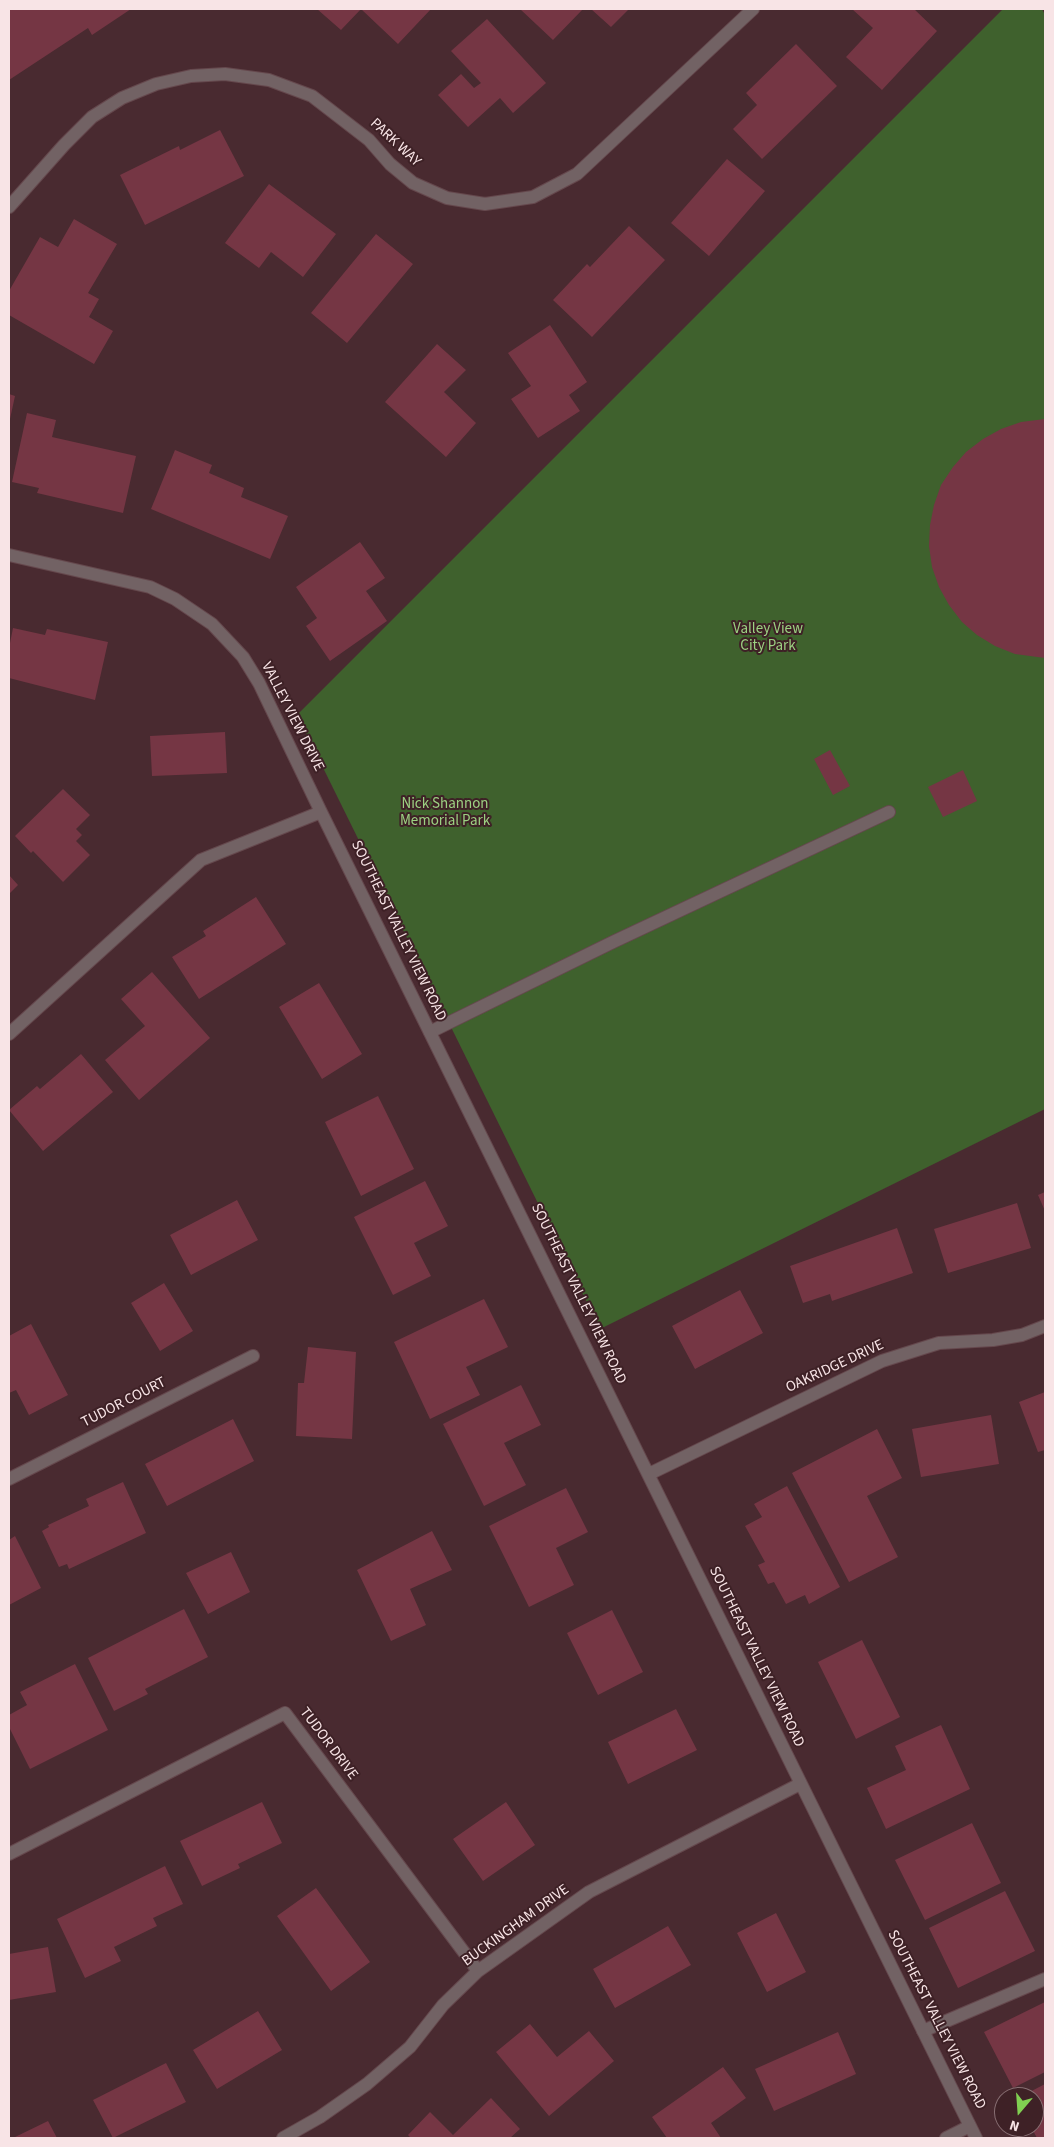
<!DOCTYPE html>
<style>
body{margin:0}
#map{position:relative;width:1054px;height:2147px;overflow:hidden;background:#492a30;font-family:"Source Sans 3",sans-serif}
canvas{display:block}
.frame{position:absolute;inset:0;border:10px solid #f8e4e6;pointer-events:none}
.north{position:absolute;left:994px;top:2087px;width:50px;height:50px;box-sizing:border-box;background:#3e2126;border:1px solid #886f73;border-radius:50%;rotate:198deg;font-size:14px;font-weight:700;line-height:20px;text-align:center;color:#f8e4e6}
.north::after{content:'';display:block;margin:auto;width:18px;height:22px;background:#80d051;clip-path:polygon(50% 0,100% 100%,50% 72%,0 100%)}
</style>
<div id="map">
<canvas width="1054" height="2147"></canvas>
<div class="frame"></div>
<div class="north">N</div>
</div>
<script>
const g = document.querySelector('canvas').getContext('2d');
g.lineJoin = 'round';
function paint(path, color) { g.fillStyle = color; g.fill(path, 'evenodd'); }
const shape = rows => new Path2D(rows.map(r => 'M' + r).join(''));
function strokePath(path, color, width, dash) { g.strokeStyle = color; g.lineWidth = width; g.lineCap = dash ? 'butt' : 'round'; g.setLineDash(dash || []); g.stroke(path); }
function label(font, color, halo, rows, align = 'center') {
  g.font = font + ' "Source Sans 3",sans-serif'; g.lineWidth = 4; g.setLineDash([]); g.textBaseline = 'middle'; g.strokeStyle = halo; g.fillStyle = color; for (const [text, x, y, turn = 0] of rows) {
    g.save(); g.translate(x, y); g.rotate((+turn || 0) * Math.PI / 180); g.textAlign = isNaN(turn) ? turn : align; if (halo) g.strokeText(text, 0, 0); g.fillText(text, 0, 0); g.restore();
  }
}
paint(shape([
 [1003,9,1042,9,1045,15,1045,1109,600,1329,297,715]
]), '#3f612d');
paint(shape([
 [9,9,131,9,92,35,88,28,9,80],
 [317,9,431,9,398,44,361,9,341,30],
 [520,9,583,9,553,40],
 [591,9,629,9,611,27],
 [852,9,914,9,937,31,882,90,846,57,873,28],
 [487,19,546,83,513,113,500,98,468,127,438,95,461,74,474,88,481,83,451,51],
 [796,44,837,86,762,159,733,129,757,105,746,93],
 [220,130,244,176,145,225,120,175,179,146,180,150],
 [727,159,765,191,709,256,671,223],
 [269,184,336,234,303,277,271,252,259,268,225,243],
 [74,219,117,244,88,293,99,299,89,317,113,331,94,364,9,315,9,291,40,237,58,247],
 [629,226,665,260,592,337,553,300,587,264,590,267],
 [376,234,413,264,347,343,311,313],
 [550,325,587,382,569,395,580,411,538,438,511,399,531,386,508,353],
 [437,344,466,370,444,392,476,423,446,457,385,402],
 [9,394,15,396,10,419,9,419],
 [27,413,56,420,52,437,136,456,123,513,37,493,39,488,12,482],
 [1045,419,1045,658,1015,654,995,646,977,635,962,622,949,605,939,587,932,567,929,546,930,525,934,505,941,485,953,467,966,452,983,439,1001,429,1021,422],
 [175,450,212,465,209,473,244,488,241,497,288,516,270,559,151,509],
 [360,542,385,578,366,591,387,621,330,661,306,626,317,618,296,587],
 [13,628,45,635,47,629,108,642,95,700,9,678,9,648],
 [225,732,227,773,152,776,150,736],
 [830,750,850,786,833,795,814,759],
 [963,770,977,801,943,817,928,787],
 [63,789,90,815,76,829,82,835,76,841,90,855,63,882,33,851,31,853,15,836],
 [9,875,18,885,9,894],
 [256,897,286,944,199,999,172,957,206,936,203,931],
 [152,972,210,1038,139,1100,105,1060,145,1026,121,999],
 [319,983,362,1054,322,1079,279,1007],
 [81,1054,113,1092,43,1151,9,1110,37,1086,40,1089],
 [378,1096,414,1169,361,1196,325,1122],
 [425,1181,448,1226,414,1243,431,1276,393,1295,354,1217],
 [1045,1192,1045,1211,1038,1195],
 [237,1200,258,1240,191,1275,170,1235],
 [1017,1203,1031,1248,948,1273,934,1229],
 [897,1228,913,1273,832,1301,830,1294,803,1303,790,1266],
 [164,1283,193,1331,160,1351,131,1303],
 [740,1290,763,1333,695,1369,672,1326],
 [484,1299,508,1347,466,1367,480,1395,430,1419,394,1342],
 [31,1324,68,1395,29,1415,16,1390,9,1393,9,1336],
 [308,1347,356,1352,352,1439,296,1436,298,1383,304,1383],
 [521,1385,541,1425,504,1443,526,1485,484,1506,443,1424],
 [1045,1392,1045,1450,1038,1452,1019,1402],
 [991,1415,999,1464,921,1477,912,1429],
 [233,1419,254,1461,167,1506,145,1464],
 [877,1429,902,1478,867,1496,898,1557,849,1582,792,1473],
 [123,1482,146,1533,69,1569,67,1564,59,1567,42,1531,49,1527,48,1525,89,1506,86,1499],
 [787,1486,840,1587,809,1604,805,1595,786,1604,774,1582,768,1584,758,1565,765,1562,745,1526,762,1517,754,1504],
 [566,1488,588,1532,556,1548,574,1585,529,1607,489,1526],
 [432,1531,452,1570,410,1589,426,1625,391,1641,357,1570],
 [15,1536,41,1588,9,1605,9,1540],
 [231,1552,250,1592,208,1614,186,1573],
 [184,1609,208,1657,145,1689,148,1694,114,1711,88,1658],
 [612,1610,643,1672,598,1695,567,1633],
 [862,1640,900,1717,856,1739,818,1662],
 [75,1664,108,1730,30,1769,9,1727,9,1715,27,1705,20,1692],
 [676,1709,697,1750,628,1784,608,1742],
 [941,1725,970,1789,886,1829,867,1788,906,1770,895,1746],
 [262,1802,282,1843,238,1864,240,1868,202,1886,180,1841],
 [506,1802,535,1845,483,1881,453,1839],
 [972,1823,1001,1883,925,1920,895,1860],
 [165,1866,183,1904,153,1918,157,1926,114,1947,121,1961,85,1978,57,1919],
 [316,1888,370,1962,331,1991,277,1916],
 [1005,1891,1035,1951,958,1988,929,1928],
 [776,1913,806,1972,767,1992,737,1933],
 [668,1926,691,1965,615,2008,593,1969],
 [48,1947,56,1992,9,2000,9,1954],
 [1045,2002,1045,2072,1013,2088,984,2032],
 [258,2011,282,2050,217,2089,193,2050],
 [530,2024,557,2057,589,2031,614,2061,549,2116,496,2052],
 [838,2032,856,2074,774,2111,755,2069],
 [166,2063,186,2102,113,2138,93,2100],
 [723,2067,746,2098,711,2123,721,2138,667,2138,652,2117],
 [1045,2084,1045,2138,1037,2138,1031,2127,1034,2127,1034,2097,1020,2097],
 [491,2098,520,2129,510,2138,411,2138,408,2135,430,2112,453,2135],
 [48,2121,57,2138,13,2138]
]), '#753644');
const service = shape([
 [430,1032,613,942,889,812],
 [923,2031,1045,1979]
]);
const minor = shape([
 [9,207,64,145,92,117,122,98,156,84,191,76,225,74,269,80,312,96,369,140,390,164,413,183,447,198,485,204,533,197,577,174,753,9],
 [9,555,150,587,175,599,212,624,243,657,259,683,321,812,976,2138],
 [9,1034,201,860,321,812],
 [649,1474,882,1361,939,1343,993,1340,1022,1335,1045,1326],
 [9,1479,253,1356],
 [9,1854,285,1713,478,1971],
 [283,2138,320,2117,367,2084,410,2047,443,2005,478,1971,589,1892,800,1784],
 [946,2138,970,2126]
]);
strokePath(service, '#65484d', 14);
strokePath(minor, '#65484d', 14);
strokePath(service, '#726264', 12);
strokePath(minor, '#726264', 12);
label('15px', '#f8e4e6', '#3e2126', [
 ["PARK WAY",395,143,43],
 ["VALLEY VIEW DRIVE",292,717,63],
 ["SOUTHEAST VALLEY VIEW ROAD",398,931,64],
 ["SOUTHEAST VALLEY VIEW ROAD",578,1294,64],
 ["OAKRIDGE DRIVE",835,1367,-25],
 ["TUDOR COURT",124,1403,-27],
 ["SOUTHEAST VALLEY VIEW ROAD",756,1657,64],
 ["TUDOR DRIVE",328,1744,53],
 ["BUCKINGHAM DRIVE",516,1926,-36],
 ["SOUTHEAST VALLEY VIEW ROAD",936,2020,63]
]);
label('15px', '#9cd182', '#3e2126', [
 ["Valley View",768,630],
 ["City Park",768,647],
 ["Nick Shannon",445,805],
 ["Memorial Park",445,822]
]);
</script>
